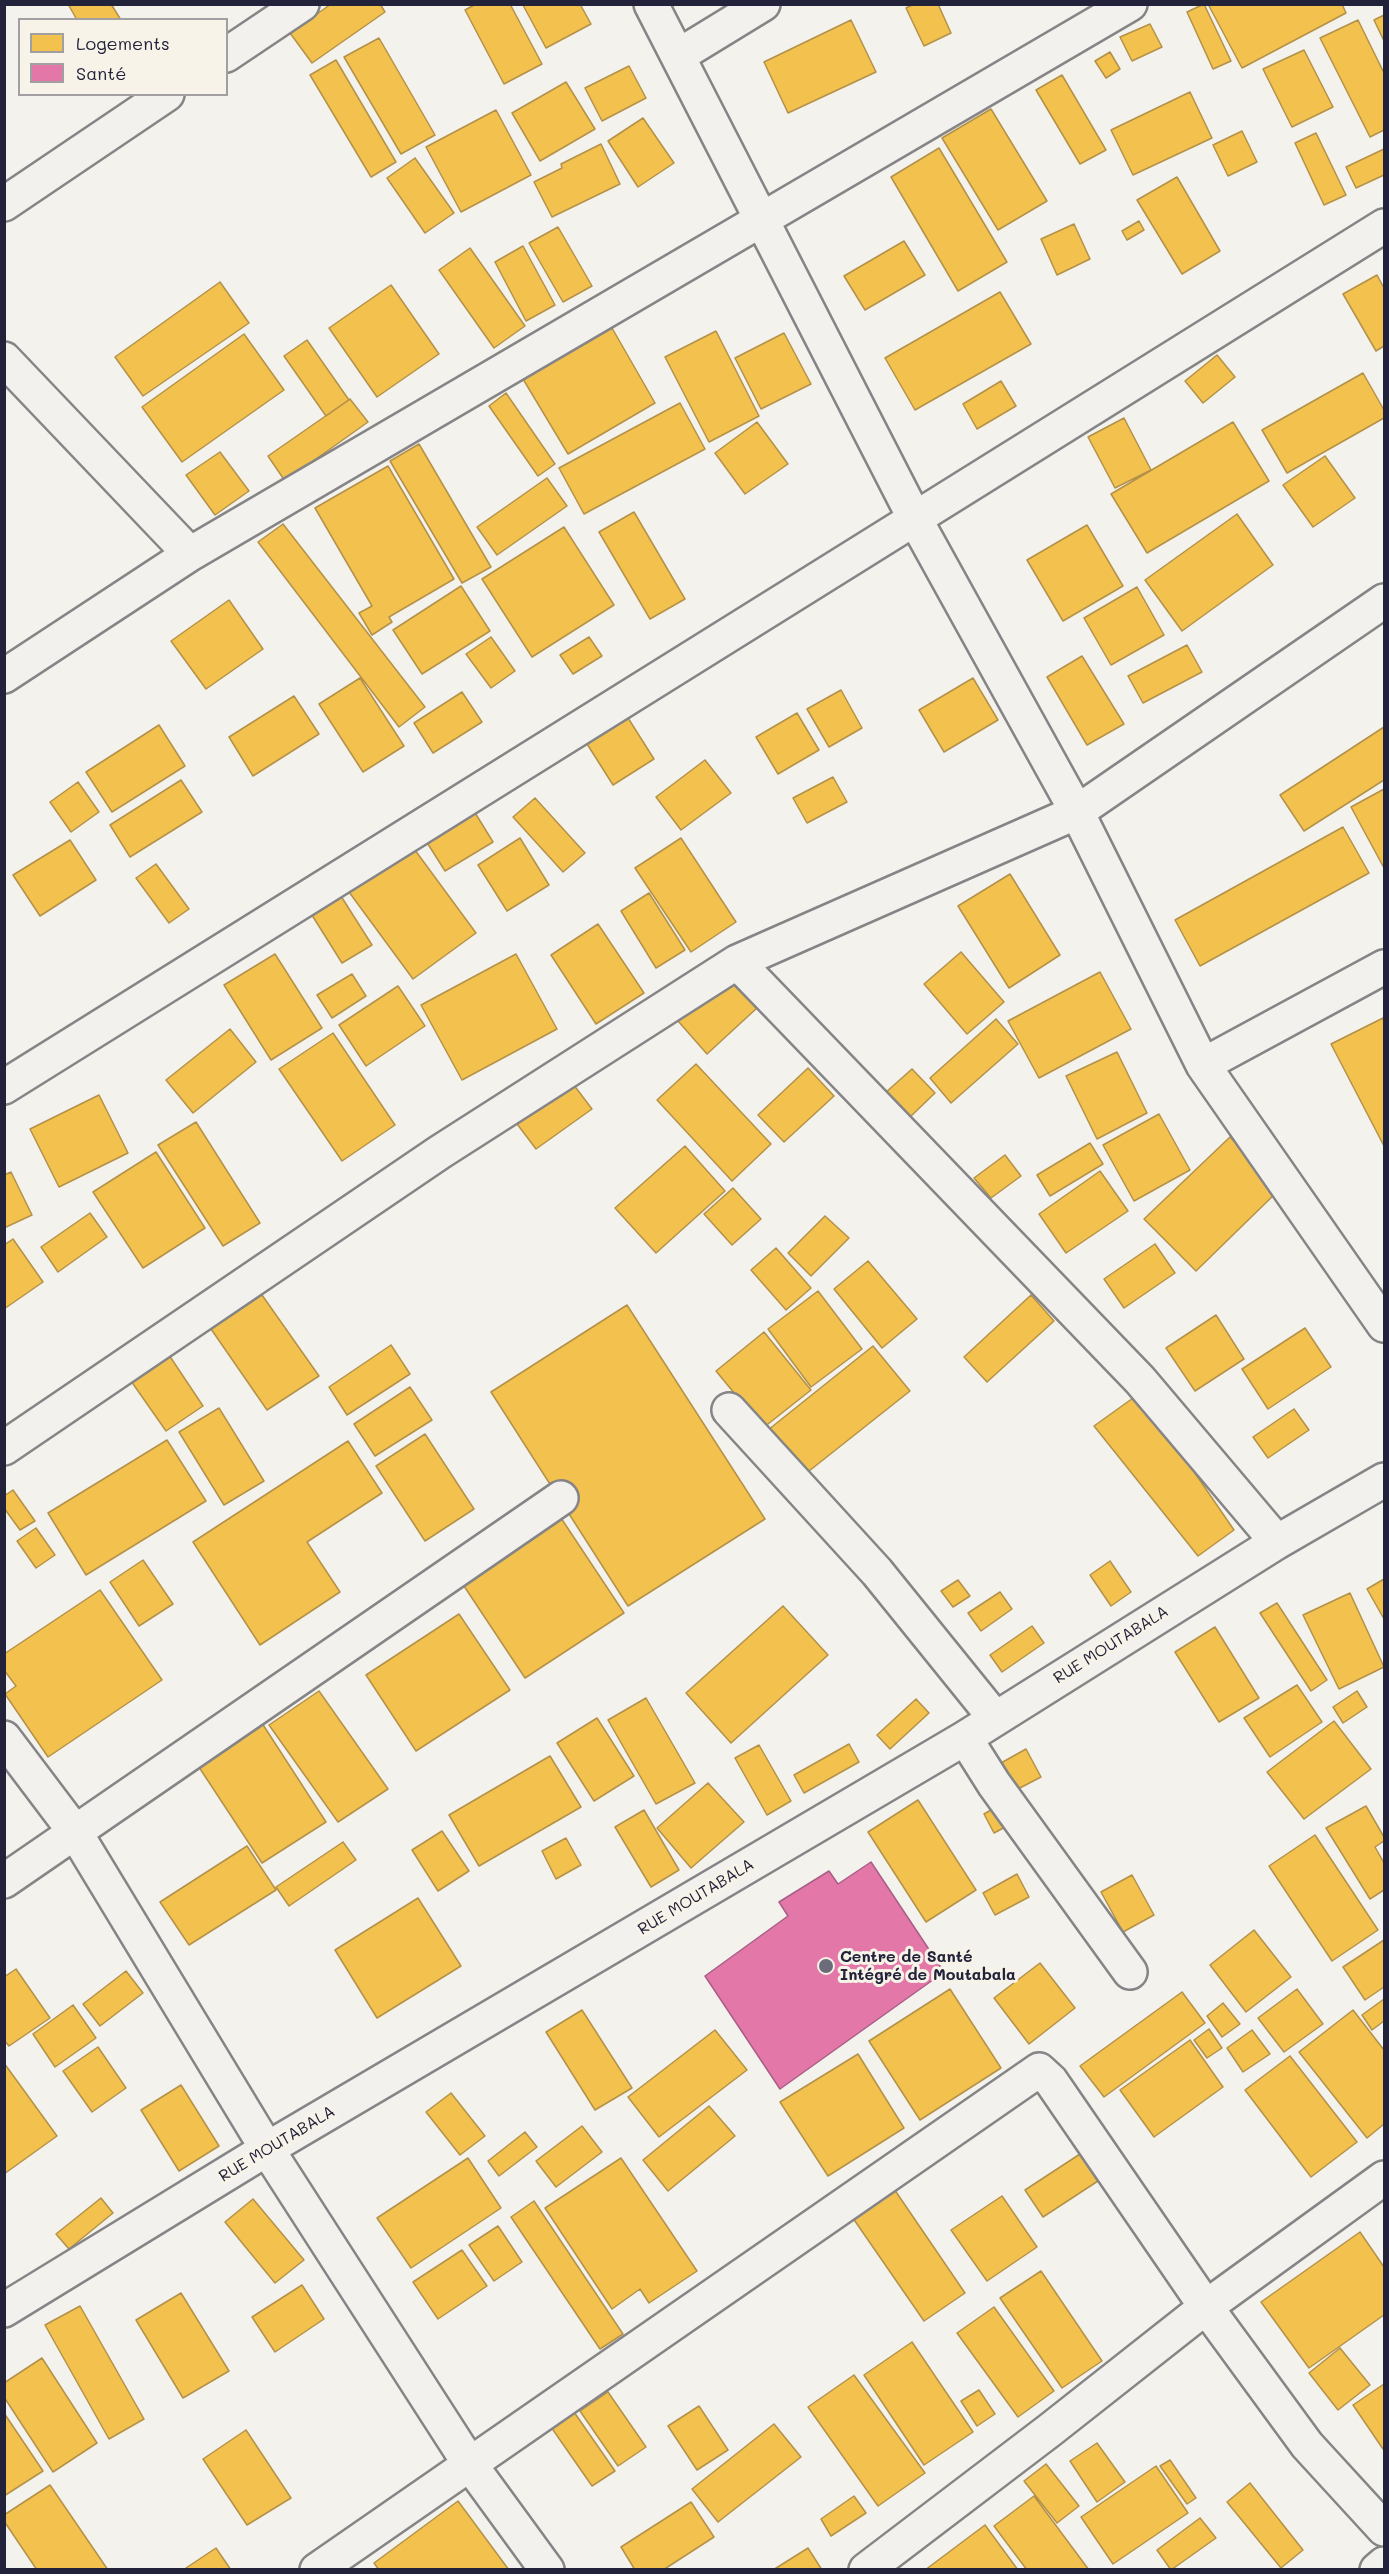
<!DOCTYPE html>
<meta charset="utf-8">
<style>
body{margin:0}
#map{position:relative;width:1389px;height:2574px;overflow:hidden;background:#f4f2ec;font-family:Mali,sans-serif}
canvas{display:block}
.frame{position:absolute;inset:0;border:6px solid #22223b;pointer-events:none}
.legend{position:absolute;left:18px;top:18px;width:210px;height:78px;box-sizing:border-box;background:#f7f3e8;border:2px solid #a29fa3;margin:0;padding:8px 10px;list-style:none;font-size:18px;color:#22223b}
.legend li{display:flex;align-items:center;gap:12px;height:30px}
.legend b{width:30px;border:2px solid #a29fa3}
</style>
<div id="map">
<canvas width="1389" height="2574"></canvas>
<div class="frame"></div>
<ul class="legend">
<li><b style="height:16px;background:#f2c14e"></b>Logements</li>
<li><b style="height:16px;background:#e377a8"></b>Santé</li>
</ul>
</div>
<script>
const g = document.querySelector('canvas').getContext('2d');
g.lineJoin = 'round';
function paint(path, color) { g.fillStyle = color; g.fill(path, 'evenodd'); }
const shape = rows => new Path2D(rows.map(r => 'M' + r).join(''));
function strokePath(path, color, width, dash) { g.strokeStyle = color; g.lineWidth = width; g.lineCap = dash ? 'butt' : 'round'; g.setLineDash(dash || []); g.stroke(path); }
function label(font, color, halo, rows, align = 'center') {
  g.font = font + ' Mali,sans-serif'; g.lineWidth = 6; g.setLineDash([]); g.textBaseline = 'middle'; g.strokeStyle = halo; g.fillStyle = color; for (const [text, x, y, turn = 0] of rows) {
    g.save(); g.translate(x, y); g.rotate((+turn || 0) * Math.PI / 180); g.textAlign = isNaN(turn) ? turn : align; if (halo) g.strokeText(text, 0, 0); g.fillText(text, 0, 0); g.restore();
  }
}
const homes = shape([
 [68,4,111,4,121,20,77,20,68,4],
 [331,4,380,4,385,12,312,63,290,33,331,4],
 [476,4,510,4,542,64,504,84,465,10,476,4],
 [580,4,591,24,546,48,523,5,580,4],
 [914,4,938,4,951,33,924,46,906,8,914,4],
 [1204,4,1231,61,1213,69,1187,12,1204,4],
 [1208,4,1342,4,1346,13,1242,68,1208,4],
 [1384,15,1384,41,1374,20,1384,15],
 [851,20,876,72,788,113,764,62,851,20],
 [1358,20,1384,73,1384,130,1370,137,1320,38,1358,20],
 [1150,24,1162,47,1132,61,1120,37,1150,24],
 [379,38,435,135,401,154,344,57,379,38],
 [1304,50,1333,107,1292,127,1263,69,1304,50],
 [1110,52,1120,69,1106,78,1095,61,1110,52],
 [336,60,396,162,371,177,310,75,336,60],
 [629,66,646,98,602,121,585,88,629,66],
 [1062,75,1106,150,1080,164,1036,90,1062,75],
 [566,82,595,129,540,161,512,113,566,82],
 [1190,92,1212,138,1133,175,1111,130,1190,92],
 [991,109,1047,201,998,230,942,138,991,109],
 [496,110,531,175,461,212,426,147,496,110],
 [643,118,674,163,638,187,608,141,643,118],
 [1242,131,1257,162,1228,176,1213,145,1242,131],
 [1316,133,1346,195,1324,205,1295,143,1316,133],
 [601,144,620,184,552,217,534,182,562,168,561,164,601,144],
 [939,148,1007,262,958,291,891,177,939,148],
 [1384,149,1384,175,1356,188,1346,167,1384,149],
 [415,158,454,213,425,233,387,178,415,158],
 [1177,177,1220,251,1182,274,1137,200,1177,177],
 [1139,221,1144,230,1127,240,1122,231,1139,221],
 [1074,224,1090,259,1057,275,1041,239,1074,224],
 [558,227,592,286,563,302,529,243,558,227],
 [904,241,925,275,865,310,844,276,904,241],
 [523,246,555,305,526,321,495,262,523,246],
 [470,248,525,326,494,348,439,270,470,248],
 [1377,275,1384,288,1384,346,1376,351,1343,294,1377,275],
 [220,282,249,323,143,396,115,357,220,282],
 [391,285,439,354,377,397,329,328,391,285],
 [1000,292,1031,344,915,410,885,358,1000,292],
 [612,328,655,403,568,454,523,379,612,328],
 [716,331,759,416,709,442,665,357,716,331],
 [784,333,811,384,761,409,735,358,784,333],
 [244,334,284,390,182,462,142,407,244,334],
 [307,340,349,400,326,416,284,356,307,340],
 [1217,355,1235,377,1203,403,1185,381,1217,355],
 [1363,373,1384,410,1384,418,1287,473,1262,430,1363,373],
 [1001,381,1016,406,977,429,963,404,1001,381],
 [506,393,555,464,538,476,489,406,506,393],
 [350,399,368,422,285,481,268,456,350,399],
 [680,403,705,449,584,514,559,468,680,403],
 [1124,418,1151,470,1115,488,1088,437,1124,418],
 [757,422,788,464,745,494,715,453,757,422],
 [1233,422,1269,481,1147,553,1111,494,1233,422],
 [419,444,491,567,462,583,390,461,419,444],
 [220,452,249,491,215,515,186,475,220,452],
 [1325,456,1355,498,1313,527,1283,485,1325,456],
 [388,466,454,579,389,617,392,622,372,635,359,613,372,606,315,508,388,466],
 [547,478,567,506,497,555,477,527,547,478],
 [634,512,685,599,650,619,599,532,634,512],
 [1237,514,1273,565,1182,631,1145,580,1237,514],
 [283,524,425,707,399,727,258,542,283,524],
 [1087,525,1123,586,1063,621,1027,560,1087,525],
 [564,527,614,605,532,657,482,579,564,527],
 [461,586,490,631,422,674,393,630,461,586],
 [1137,587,1164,635,1111,665,1084,618,1137,587],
 [229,600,263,649,206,689,171,641,229,600],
 [491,637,515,671,491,688,466,654,491,637],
 [589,637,602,656,573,674,560,655,589,637],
 [1187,645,1202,672,1143,703,1128,676,1187,645],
 [1082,656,1124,724,1087,745,1047,677,1082,656],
 [360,678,404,746,363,772,319,704,360,678],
 [973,678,998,720,944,752,919,710,973,678],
 [841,690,862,728,829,747,807,709,841,690],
 [462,692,482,722,433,753,414,723,462,692],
 [294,696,319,734,253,776,229,737,294,696],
 [623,710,654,759,613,785,582,736,623,710],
 [797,713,819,750,778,774,756,737,797,713],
 [159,725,185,766,112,812,86,772,159,725],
 [1384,727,1384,780,1304,831,1280,795,1384,727],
 [705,760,731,793,681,830,656,797,705,760],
 [833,777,847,802,807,823,793,798,833,777],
 [181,780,202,812,130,857,110,825,181,780],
 [78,782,99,812,71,832,50,802,78,782],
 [1384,789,1384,868,1351,807,1384,789],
 [535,798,585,853,563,872,513,817,535,798],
 [469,803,493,842,445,871,421,833,469,803],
 [1343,827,1369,873,1200,966,1175,920,1343,827],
 [520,838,549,885,507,911,478,865,520,838],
 [681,838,736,922,691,952,635,868,681,838],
 [70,840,96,880,40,916,13,875,70,840],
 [412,846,476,933,413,979,349,892,412,846],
 [156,864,189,909,169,923,136,878,156,864],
 [1010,874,1060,955,1009,988,958,906,1010,874],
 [339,893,372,945,342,963,310,912,339,893],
 [649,893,685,950,656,968,621,911,649,893],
 [598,924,644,993,596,1024,551,955,598,924],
 [961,952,1004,1002,967,1034,924,984,961,952],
 [275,954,322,1028,271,1060,224,985,275,954],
 [516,954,557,1029,462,1080,421,1005,516,954],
 [1100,972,1131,1029,1039,1078,1008,1021,1100,972],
 [352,974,366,996,332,1018,317,995,352,974],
 [728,977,757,1008,707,1054,678,1021,728,977],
 [398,986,425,1026,366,1066,339,1025,398,986],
 [1383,1018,1384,1022,1384,1146,1331,1044,1383,1018],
 [996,1019,1018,1044,951,1103,930,1078,996,1019],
 [230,1029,256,1062,193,1113,166,1080,230,1029],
 [333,1033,395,1125,342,1161,279,1069,333,1033],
 [1117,1052,1147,1113,1097,1139,1066,1076,1117,1052],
 [696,1064,771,1144,732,1181,657,1100,696,1064],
 [808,1068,834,1096,784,1142,758,1115,808,1068],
 [912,1069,935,1093,909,1118,885,1093,912,1069],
 [567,1076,592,1109,536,1149,511,1116,567,1076],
 [99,1095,128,1153,59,1187,30,1129,99,1095],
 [1159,1114,1190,1170,1134,1201,1103,1145,1159,1114],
 [196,1122,260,1223,223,1246,158,1145,196,1122],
 [1230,1137,1280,1189,1196,1271,1144,1219,1230,1137],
 [1090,1143,1103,1164,1050,1196,1037,1175,1090,1143],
 [685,1146,725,1191,656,1253,615,1208,685,1146],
 [156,1152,205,1228,143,1268,93,1192,156,1152],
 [1005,1155,1021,1176,991,1198,974,1178,1005,1155],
 [1100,1171,1128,1211,1066,1253,1039,1214,1100,1171],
 [11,1172,32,1215,4,1228,4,1175,11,1172],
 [733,1188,761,1219,732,1245,704,1214,733,1188],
 [90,1213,107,1237,58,1272,41,1247,90,1213],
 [825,1216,849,1238,811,1276,788,1253,825,1216],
 [13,1239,43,1282,4,1309,4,1245,13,1239],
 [1155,1244,1175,1273,1124,1308,1104,1279,1155,1244],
 [776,1248,811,1288,786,1310,751,1270,776,1248],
 [868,1261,917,1319,882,1348,834,1289,868,1261],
 [818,1291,862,1349,811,1387,768,1329,818,1291],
 [262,1295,319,1376,267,1410,211,1329,262,1295],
 [1031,1295,1054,1321,987,1382,964,1357,1031,1295],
 [627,1305,765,1519,628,1606,491,1392,627,1305],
 [1216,1315,1244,1359,1195,1391,1166,1348,1216,1315],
 [1305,1328,1331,1367,1268,1409,1242,1369,1305,1328],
 [764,1332,811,1390,763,1428,716,1371,764,1332],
 [391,1345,410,1374,347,1415,329,1387,391,1345],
 [873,1346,910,1391,804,1475,768,1430,873,1346],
 [169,1355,203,1406,166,1431,131,1381,169,1355],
 [410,1387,432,1420,375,1456,354,1424,410,1387],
 [1140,1393,1234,1530,1198,1556,1094,1426,1140,1393],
 [219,1408,264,1481,224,1505,179,1432,219,1408],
 [1294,1409,1309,1430,1268,1458,1253,1437,1294,1409],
 [425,1434,474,1509,425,1541,376,1466,425,1434],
 [167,1440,206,1501,86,1575,48,1513,167,1440],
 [348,1441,382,1493,307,1542,340,1592,260,1645,193,1542,348,1441],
 [13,1490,35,1521,20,1530,4,1508,4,1496,13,1490],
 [559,1515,624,1613,525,1678,460,1580,559,1515],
 [36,1528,55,1555,36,1568,17,1541,36,1528],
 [143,1560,173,1604,139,1626,110,1582,143,1560],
 [1110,1561,1131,1592,1111,1606,1090,1575,1110,1561],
 [1384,1579,1384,1619,1367,1589,1384,1579],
 [958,1580,970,1596,953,1607,941,1591,958,1580],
 [100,1590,162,1680,48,1757,5,1694,16,1686,4,1670,4,1654,100,1590],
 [1000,1592,1012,1609,981,1631,968,1613,1000,1592],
 [1350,1593,1384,1667,1339,1689,1303,1615,1350,1593],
 [1277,1603,1327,1680,1311,1691,1260,1613,1277,1603],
 [783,1606,828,1655,731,1743,686,1693,783,1606],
 [459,1614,510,1690,416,1751,366,1675,459,1614],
 [1032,1626,1044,1643,1002,1672,990,1655,1032,1626],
 [1215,1627,1259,1698,1219,1722,1175,1652,1215,1627],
 [1297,1685,1322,1722,1270,1757,1244,1718,1297,1685],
 [319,1691,388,1789,338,1822,269,1725,319,1691],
 [1357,1691,1367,1707,1343,1723,1333,1707,1357,1691],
 [646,1698,695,1783,656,1804,608,1720,646,1698],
 [916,1699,929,1713,890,1749,877,1735,916,1699],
 [258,1717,326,1822,262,1863,193,1758,258,1717],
 [597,1718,634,1776,594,1801,557,1743,597,1718],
 [1334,1721,1371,1769,1304,1819,1267,1772,1334,1721],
 [849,1744,859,1762,804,1793,794,1775,849,1744],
 [759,1745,791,1801,767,1815,735,1758,759,1745],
 [1026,1749,1041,1777,1016,1790,1001,1763,1026,1749],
 [550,1756,581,1807,479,1866,449,1815,550,1756],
 [708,1783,744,1822,691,1868,657,1828,708,1783],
 [918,1800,976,1890,926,1922,868,1832,918,1800],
 [998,1806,1009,1825,994,1833,984,1814,998,1806],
 [1366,1806,1384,1837,1384,1841,1375,1847,1384,1863,1384,1890,1370,1899,1326,1828,1366,1806],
 [644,1810,679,1870,651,1887,615,1827,644,1810],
 [442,1831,469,1871,438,1891,412,1850,442,1831],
 [1315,1835,1378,1930,1332,1961,1269,1866,1315,1835],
 [566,1838,581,1865,556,1879,542,1851,566,1838],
 [343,1842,356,1860,289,1906,276,1887,343,1842],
 [247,1846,276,1890,189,1945,160,1902,247,1846],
 [1017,1874,1029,1897,995,1915,983,1893,1017,1874],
 [1132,1875,1154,1915,1123,1932,1101,1892,1132,1875],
 [418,1898,461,1966,377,2018,335,1950,418,1898],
 [1254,1930,1291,1977,1246,2012,1210,1965,1254,1930],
 [1384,1940,1384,1987,1365,2000,1343,1967,1384,1940],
 [1040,1963,1075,2008,1029,2044,994,1998,1040,1963],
 [16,1969,50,2018,9,2046,4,2040,4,1977,16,1969],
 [126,1971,143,1993,100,2026,83,2004,126,1971],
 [950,1989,1001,2068,920,2120,869,2041,950,1989],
 [1297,1989,1323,2024,1284,2052,1258,2018,1297,1989],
 [1182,1992,1205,2023,1104,2097,1080,2066,1182,1992],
 [1384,1999,1384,2021,1372,2030,1362,2015,1384,1999],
 [1223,2003,1240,2024,1222,2037,1207,2016,1223,2003],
 [73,2005,96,2038,55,2067,33,2034,73,2005],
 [582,2010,632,2088,595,2110,546,2032,582,2010],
 [1353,2010,1384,2050,1384,2124,1367,2138,1299,2052,1353,2010],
 [1209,2029,1222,2048,1207,2058,1194,2040,1209,2029],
 [715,2030,747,2070,659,2137,628,2097,715,2030],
 [1252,2030,1270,2054,1243,2072,1227,2048,1252,2030],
 [1190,2040,1223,2087,1154,2137,1120,2090,1190,2040],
 [98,2047,126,2088,92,2112,63,2071,98,2047],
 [858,2054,904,2128,828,2176,780,2102,858,2054],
 [1290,2056,1357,2142,1311,2177,1245,2090,1290,2056],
 [4,2063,57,2136,4,2174,4,2063],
 [181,2085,219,2146,179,2171,141,2110,181,2085],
 [451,2093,485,2136,460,2155,426,2112,451,2093],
 [709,2106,735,2136,668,2191,643,2160,709,2106],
 [582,2126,602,2152,556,2187,536,2161,582,2126],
 [525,2132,537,2147,499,2176,488,2161,525,2132],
 [1080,2154,1098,2181,1043,2217,1025,2190,1080,2154],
 [468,2158,501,2208,411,2268,377,2218,468,2158],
 [621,2158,697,2271,649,2303,640,2289,612,2309,545,2208,621,2158],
 [890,2183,965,2293,924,2321,848,2211,890,2183],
 [1002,2196,1037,2247,987,2281,951,2230,1002,2196],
 [101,2198,113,2213,69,2249,56,2234,101,2198],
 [253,2199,304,2260,275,2283,225,2222,253,2199],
 [534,2201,623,2334,600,2349,511,2217,534,2201],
 [498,2226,522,2262,494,2281,469,2245,498,2226],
 [1360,2232,1384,2267,1384,2315,1309,2368,1261,2302,1360,2232],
 [462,2250,487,2286,438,2319,413,2282,462,2250],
 [1041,2271,1102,2361,1062,2388,1000,2298,1041,2271],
 [302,2285,324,2319,275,2352,252,2317,302,2285],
 [181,2293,229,2371,183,2398,136,2320,181,2293],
 [80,2306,144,2419,109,2439,45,2325,80,2306],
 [994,2307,1054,2391,1018,2417,957,2333,994,2307],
 [912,2342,973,2432,924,2465,864,2375,912,2342],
 [1340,2348,1370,2385,1338,2410,1309,2373,1340,2348],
 [42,2358,97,2443,53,2472,4,2397,4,2383,42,2358],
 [854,2375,925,2473,878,2506,808,2407,854,2375],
 [1384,2384,1384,2448,1383,2449,1353,2405,1384,2384],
 [979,2390,995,2414,977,2426,961,2401,979,2390],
 [608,2392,646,2447,618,2466,580,2411,608,2392],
 [699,2406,728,2450,697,2470,668,2426,699,2406],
 [574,2412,615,2471,592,2486,551,2427,574,2412],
 [4,2413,43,2471,4,2496,4,2413],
 [774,2424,801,2457,718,2522,692,2489,774,2424],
 [246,2430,291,2498,247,2525,203,2459,246,2430],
 [1097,2443,1125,2482,1097,2502,1070,2461,1097,2443],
 [1170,2460,1196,2498,1187,2504,1160,2466,1170,2460],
 [1046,2464,1079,2506,1057,2523,1024,2481,1046,2464],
 [1156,2466,1188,2513,1113,2564,1081,2517,1156,2466],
 [1250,2483,1303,2550,1281,2568,1227,2502,1250,2483],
 [50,2485,108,2570,37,2570,4,2521,4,2515,50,2485],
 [854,2496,866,2513,831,2536,821,2519,854,2496],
 [1034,2496,1089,2570,1027,2570,994,2526,1034,2496],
 [458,2501,509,2570,379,2570,374,2563,458,2501],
 [691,2502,714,2537,663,2570,635,2570,621,2547,691,2502],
 [1200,2518,1216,2538,1171,2570,1157,2550,1200,2518],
 [985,2525,1018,2570,925,2570,985,2525],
 [216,2548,231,2570,183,2570,216,2548],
 [808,2548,822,2570,773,2570,808,2548]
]);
paint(homes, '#f2c14e');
strokePath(homes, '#b49148', 1.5);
const health = shape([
 [871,1862,944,1972,780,2089,705,1976,788,1916,779,1902,829,1871,838,1884,871,1862]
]);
paint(health, '#e377a8');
strokePath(health, '#a95e87', 1.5);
const street = shape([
 [651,4,915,519,1077,812,1203,1065,1384,1325],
 [226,55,302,4],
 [678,56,763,4],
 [4,204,167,94],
 [4,359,190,554],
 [4,676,190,554,1130,4],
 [737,962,1140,1380,1277,1542],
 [1203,1065,1384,967],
 [4,1087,1384,226],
 [729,1410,877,1572,995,1718],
 [4,1448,440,1152,737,962,1077,812,1384,601],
 [4,1738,75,1832,267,2149,469,2463,547,2570],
 [965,1738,994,1784,1130,1972],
 [4,1881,561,1498],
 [4,2310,267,2149,965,1738,1277,1542,1384,1480],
 [317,2570,1039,2070,1051,2081,1206,2307,1307,2445,1384,2529],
 [866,2570,1050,2430,1206,2307,1384,2178],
 [1377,2570,1384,2564]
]);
strokePath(street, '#858486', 38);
strokePath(street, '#f2f1ed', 33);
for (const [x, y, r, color] of [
 [826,1966,8,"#6c6b79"]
]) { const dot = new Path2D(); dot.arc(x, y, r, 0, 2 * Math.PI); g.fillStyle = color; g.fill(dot); strokePath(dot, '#f7f3e8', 2); }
label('16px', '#22223b', '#f7f3e8', [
 ["RUE MOUTABALA",1111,1645,-32],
 ["RUE MOUTABALA",696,1897,-31],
 ["RUE MOUTABALA",277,2144,-31]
]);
label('bold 16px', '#22223b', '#f7f3e8', [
 ["Centre de Santé",840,1957],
 ["Intégré de Moutabala",840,1975]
], 'left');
</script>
